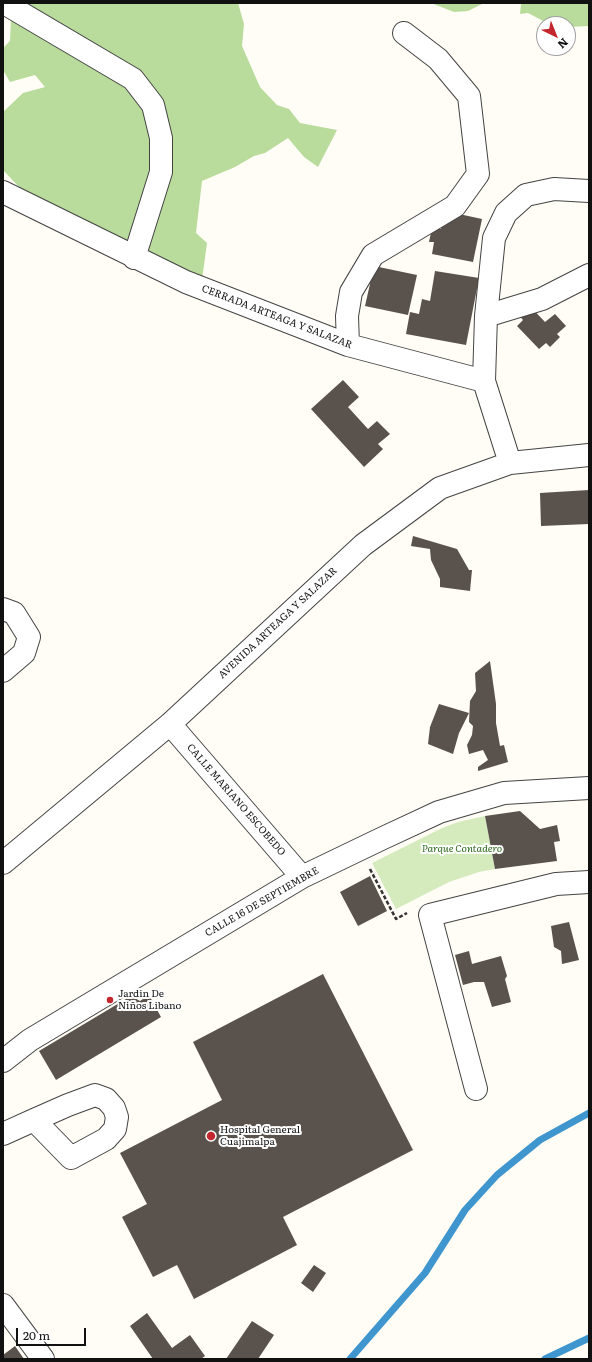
<!DOCTYPE html>
<meta charset="utf-8">
<style>
body{margin:0}
#map{position:relative;width:592px;height:1362px;overflow:hidden;background:#fffdf5;font-family:Literata,serif}
canvas{display:block}
.frame{position:absolute;inset:0;border:4px solid #111;pointer-events:none}
.north{position:absolute;left:536px;top:16px;width:40px;height:40px;box-sizing:border-box;background:#fff;border:1px solid #a0a0a0;border-radius:50%;rotate:137deg;font-size:11px;font-weight:700;line-height:16px;text-align:center;color:#111}
.north::after{content:'';display:block;margin:auto;width:14px;height:18px;background:#c4262e;clip-path:polygon(50% 0,100% 100%,50% 72%,0 100%)}
.scale{position:absolute;left:16px;top:1328px;width:70px;height:18px;box-sizing:border-box;border:2px solid #111;border-top:0;padding-left:5px;font-size:12px;line-height:14px;white-space:nowrap;color:#111;-webkit-text-stroke:3px #fff;paint-order:stroke}
</style>
<div id="map">
<canvas width="592" height="1362"></canvas>
<div class="frame"></div>
<div class="north">N</div>
<div class="scale">20 m</div>
</div>
<script>
const g = document.querySelector('canvas').getContext('2d');
g.lineJoin = 'round';
function paint(path, color) { g.fillStyle = color; g.fill(path, 'evenodd'); }
const shape = rows => new Path2D(rows.map(r => 'M' + r).join(''));
function strokePath(path, color, width, dash) { g.strokeStyle = color; g.lineWidth = width; g.lineCap = dash ? 'butt' : 'round'; g.setLineDash(dash || []); g.stroke(path); }
function label(font, color, halo, rows, align = 'center') {
  g.font = font + ' Literata,serif'; g.lineWidth = 4; g.setLineDash([]); g.textBaseline = 'middle'; g.strokeStyle = halo; g.fillStyle = color; for (const [text, x, y, turn = 0] of rows) {
    g.save(); g.translate(x, y); g.rotate((+turn || 0) * Math.PI / 180); g.textAlign = isNaN(turn) ? turn : align; if (halo) g.strokeText(text, 0, 0); g.fillText(text, 0, 0); g.restore();
  }
}
paint(shape([
 [485,816,495,869,479,872,449,882,396,909,372,863,442,828,458,822]
]), '#d5ebbd');
paint(shape([
 [3,3,238,3,244,24,242,46,260,87,277,105,289,109,300,123,337,130,318,167,304,157,288,138,265,153,254,156,235,167,202,181,196,233,207,243,202,280,20,193,20,188,3,170,3,112,23,93,45,87,35,75,10,82,3,70,3,48,10,41,11,19],
 [431,3,484,3,468,11,454,12],
 [515,3,589,3,589,26,568,27,568,24,549,24,528,13,520,14,521,4]
]), '#b9dc9c');
strokePath(shape([
 [350,1359,425,1273,465,1210,497,1175,540,1140,589,1113],
 [545,1359,589,1338]
]), '#3f96cf', 7);
paint(shape([
 [445,211,482,219,473,262,432,254,434,242,429,242,432,228,441,229],
 [374,266,417,275,408,315,365,306],
 [435,271,479,278,466,345,406,334,410,312,419,314,422,299,430,301],
 [528,304,545,322,555,314,566,326,557,334,560,337,550,347,546,343,539,349,517,326,523,320,518,314],
 [343,380,359,397,348,407,368,429,377,421,390,434,378,444,383,449,364,467,311,409],
 [589,490,589,524,541,526,540,493],
 [413,536,457,549,469,570,472,570,470,591,440,587,440,579,431,560,430,549,411,546],
 [490,661,496,704,496,723,500,746,504,745,508,762,478,771,478,767,488,760,483,750,469,754,467,745,472,735,473,726,469,722,470,701,476,691,475,673],
 [439,704,469,713,459,733,453,754,428,744,430,727],
 [520,811,540,829,557,825,560,841,554,842,557,861,495,869,485,816],
 [370,876,387,911,358,926,340,892],
 [569,922,579,960,562,964,561,951,554,947,551,926],
 [469,951,472,964,501,956,507,976,505,979,511,1002,492,1007,484,982,474,982,463,985,455,955],
 [323,974,413,1150,283,1217,297,1245,194,1299,177,1265,153,1277,122,1217,147,1204,120,1153,222,1100,193,1042],
 [149,995,161,1017,56,1080,39,1051,131,996,140,1001],
 [314,1265,326,1273,313,1292,301,1283],
 [147,1313,172,1348,190,1335,205,1356,201,1359,153,1359,130,1326],
 [252,1321,274,1335,258,1359,226,1359],
 [15,1346,24,1359,3,1359,3,1355]
]), '#5a524d');
const minor = shape([
 [4,3,133,79,153,105,161,138,161,172,134,258],
 [3,192,186,282,348,345,484,381,510,463],
 [486,316,542,299,589,275],
 [348,345,347,316,351,292,373,255,455,206,478,174,469,96,438,59,404,33],
 [484,381,486,316,494,238,506,213,526,195,554,189,589,191],
 [3,609,14,613,29,637,24,653,3,671],
 [170,724,302,877],
 [3,863,170,724,363,545,440,488,510,463,589,455],
 [3,1061,30,1040,302,877,381,839,439,812,504,793,589,788],
 [476,1089,430,915,556,884,589,882],
 [3,1134,34,1120,68,1105,95,1095,106,1099,114,1108,117,1117,115,1129,106,1139,71,1158,34,1120],
 [3,1305,43,1359]
]);
strokePath(minor, '#444', 24);
strokePath(shape([
 [370,869,396,919,407,913]
]), '#333', 2.5, [4, 2]);
strokePath(minor, '#fff', 22);
for (const [x, y, r, color] of [
 [110,1000,4,"#c4262e"],
 [211,1136,5,"#c4262e"]
]) { const dot = new Path2D(); dot.arc(x, y, r, 0, 2 * Math.PI); g.fillStyle = color; g.fill(dot); strokePath(dot, '#fff', 1.5); }
label('10px', '#111', '#fff', [
 ["CERRADA ARTEAGA Y SALAZAR",277,317,21],
 ["AVENIDA ARTEAGA Y SALAZAR",278,623,-43],
 ["CALLE MARIANO ESCOBEDO",236,800,49],
 ["CALLE 16 DE SEPTIEMBRE",262,902,-30]
]);
label('italic 10px', '#2f6b1f', '#fff', [
 ["Parque Contadero",462,849]
]);
label('10px', '#111', '#fff', [
 ["Jardin De",118,994],
 ["Niños Libano",118,1006],
 ["Hospital General",220,1130],
 ["Cuajimalpa",220,1142]
], 'left');
</script>
